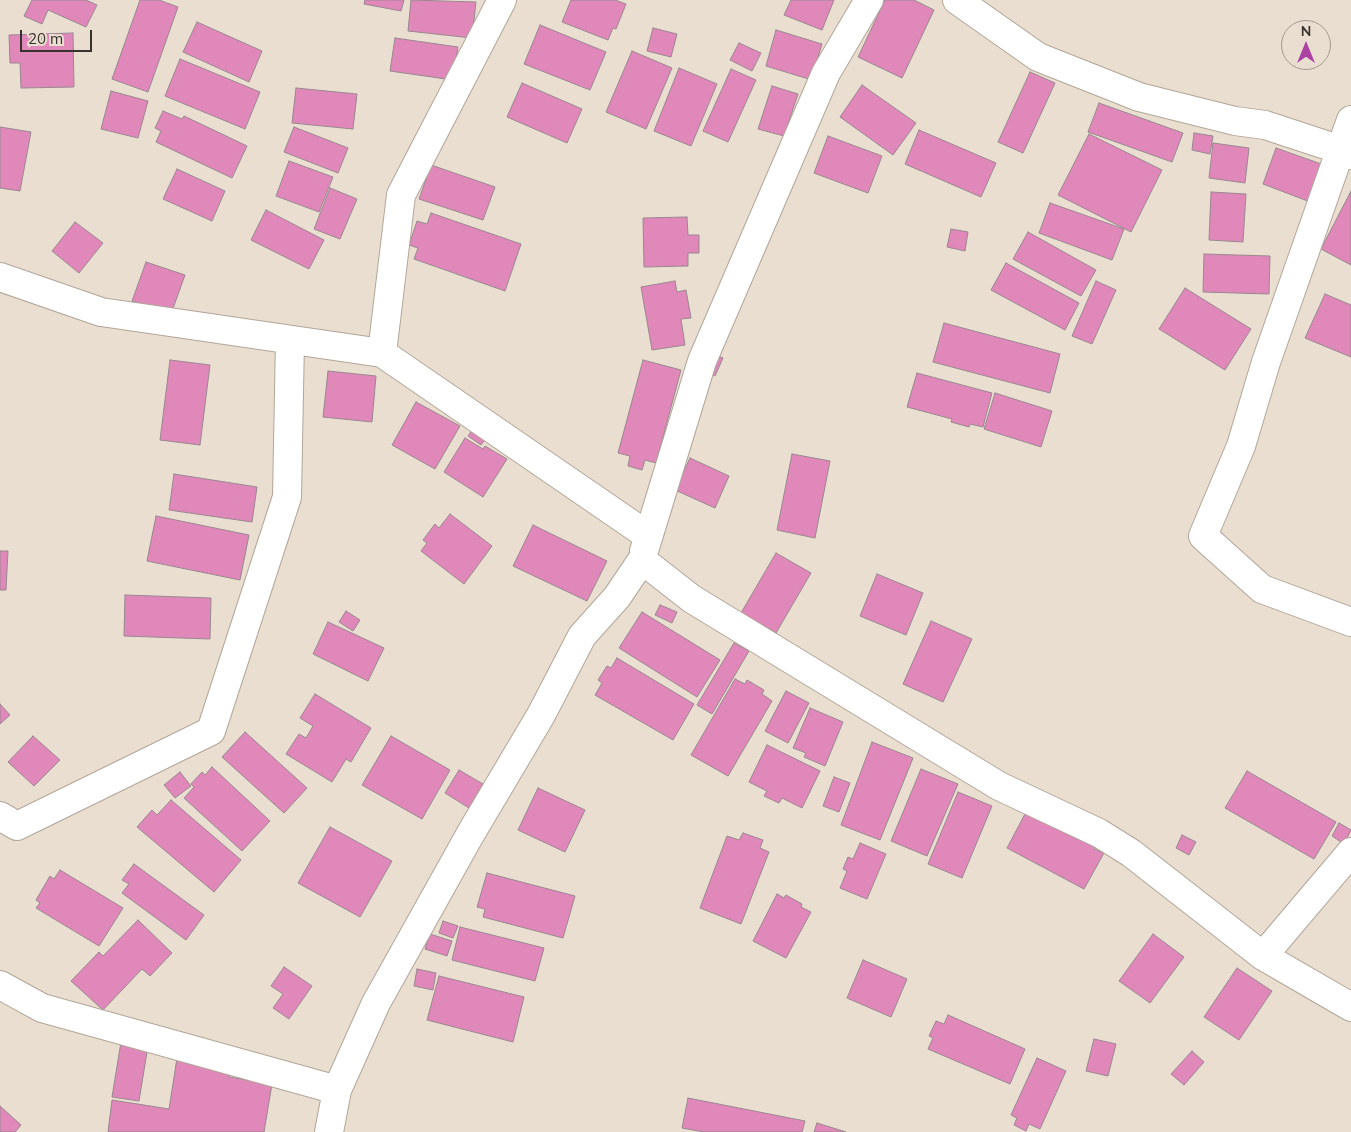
<!DOCTYPE html>
<style>
body{margin:0}
#map{position:relative;width:1351px;height:1132px;overflow:hidden;background:#eaded0;font-family:Mulish,sans-serif}
canvas{display:block}
.north{position:absolute;left:1281px;top:20px;width:50px;height:50px;box-sizing:border-box;background:#eaded0;border:1px solid #a2998f;border-radius:50%;rotate:0deg;font-size:14px;font-weight:700;line-height:20px;text-align:center;color:#37322d}
.north::after{content:'';display:block;margin:auto;width:18px;height:22px;background:#ab42a4;clip-path:polygon(50% 0,100% 100%,50% 72%,0 100%)}
.scale{position:absolute;left:20px;top:30px;width:72px;height:22px;box-sizing:border-box;border:2px solid #37322d;border-top:0;padding-left:6px;font-size:15px;line-height:18px;white-space:nowrap;color:#37322d;-webkit-text-stroke:4px #eaded0;paint-order:stroke}
</style>
<div id="map">
<canvas width="1351" height="1132"></canvas>
<div class="north">N</div>
<div class="scale">20 m</div>
</div>
<script>
const g = document.querySelector('canvas').getContext('2d');
g.lineJoin = 'round';
function paint(path, color) { g.fillStyle = color; g.fill(path, 'evenodd'); }
const shape = rows => new Path2D(rows.map(r => 'M' + r).join(''));
function strokePath(path, color, width, dash) { g.strokeStyle = color; g.lineWidth = width; g.lineCap = dash ? 'butt' : 'round'; g.setLineDash(dash || []); g.stroke(path); }
const building = shape([
 [32,0,86,0,97,5,86,27,48,10,42,24,24,16,32,0],
 [140,0,159,0,178,7,148,92,112,79,140,0],
 [365,0,404,0,401,11,364,4,365,0],
 [411,0,476,2,472,38,408,31,411,0],
 [571,0,615,0,626,4,616,29,613,28,608,40,562,22,571,0],
 [791,0,834,0,822,30,784,15,791,0],
 [885,0,914,0,934,10,902,78,858,57,885,0],
 [197,22,262,51,249,82,183,52,197,22],
 [540,25,606,52,590,90,524,64,540,25],
 [653,28,677,34,671,57,647,51,653,28],
 [776,30,822,44,816,64,815,81,766,66,776,30],
 [73,33,74,87,21,88,20,63,10,63,9,35,73,33],
 [395,38,458,47,453,80,390,71,395,38],
 [739,43,761,53,752,71,730,60,739,43],
 [632,51,672,68,646,129,606,112,632,51],
 [180,59,260,92,245,129,165,96,180,59],
 [679,68,717,84,691,146,654,131,679,68],
 [731,69,756,80,728,142,703,131,731,69],
 [1030,72,1055,83,1023,153,998,142,1030,72],
 [522,83,582,109,567,143,507,117,522,83],
 [862,85,916,123,893,155,840,117,862,85],
 [772,86,798,94,784,136,758,129,772,86],
 [296,88,357,94,353,129,292,123,296,88],
 [111,91,148,101,138,138,101,129,111,91],
 [1099,103,1183,133,1172,162,1088,132,1099,103],
 [163,111,182,119,184,116,247,146,232,178,156,142,161,131,155,128,163,111],
 [0,127,31,132,20,191,0,188,0,127],
 [294,127,348,148,338,173,284,152,294,127],
 [919,130,996,163,981,197,905,164,919,130],
 [1194,133,1213,136,1210,154,1192,150,1194,133],
 [1089,134,1162,170,1131,232,1058,195,1089,134],
 [828,136,882,156,868,193,814,173,828,136],
 [1213,143,1249,148,1245,183,1209,178,1213,143],
 [1276,148,1327,166,1313,203,1263,184,1276,148],
 [289,161,333,177,319,212,276,196,289,161],
 [431,165,495,187,483,220,419,199,431,165],
 [177,169,225,191,212,221,163,199,177,169],
 [330,188,357,199,340,239,314,229,330,188],
 [1351,191,1351,265,1321,249,1351,191],
 [1211,192,1246,194,1243,242,1209,240,1211,192],
 [1050,203,1124,229,1112,260,1039,233,1050,203],
 [266,210,324,240,309,269,251,240,266,210],
 [431,213,521,244,505,291,414,259,418,248,409,245,417,221,427,224,431,213],
 [687,217,688,235,699,235,699,253,688,253,688,266,644,267,643,218,687,217],
 [75,222,103,243,79,273,52,251,75,222],
 [951,229,968,232,965,251,947,247,951,229],
 [1028,232,1096,270,1081,296,1013,259,1028,232],
 [1204,254,1270,256,1269,294,1203,292,1204,254],
 [146,262,185,275,171,314,132,301,146,262],
 [1006,263,1079,303,1065,330,991,290,1006,263],
 [675,281,677,292,686,290,691,318,681,319,685,345,652,350,641,287,675,281],
 [1096,281,1116,290,1092,344,1072,336,1096,281],
 [1185,288,1251,329,1225,370,1159,329,1185,288],
 [1325,294,1351,305,1351,357,1305,338,1325,294],
 [944,323,1060,354,1050,393,933,362,944,323],
 [712,353,723,358,715,376,704,370,712,353],
 [170,360,210,365,200,445,160,440,170,360],
 [643,360,681,370,656,463,645,460,642,470,628,466,630,456,618,453,643,360],
 [328,371,376,376,372,422,323,417,328,371],
 [917,373,992,393,983,427,970,424,969,427,951,422,952,419,907,407,917,373],
 [995,393,1052,411,1041,447,984,429,995,393],
 [416,402,460,426,435,469,392,445,416,402],
 [477,423,490,432,481,445,468,436,477,423],
 [465,438,483,449,485,446,507,459,483,497,444,472,465,438],
 [792,454,830,461,815,538,777,530,792,454],
 [690,458,729,476,715,508,675,490,690,458],
 [174,474,257,487,252,522,169,510,174,474],
 [450,514,492,546,464,584,421,551,427,543,423,540,435,524,439,528,450,514],
 [156,516,249,535,240,580,147,561,156,516],
 [533,525,607,561,587,601,513,566,533,525],
 [0,551,8,551,6,590,0,590,0,551],
 [776,553,811,573,776,633,741,613,776,553],
 [877,574,923,593,906,635,860,616,877,574],
 [125,595,211,598,210,639,124,636,125,595],
 [660,605,677,612,672,623,655,615,660,605],
 [346,611,360,620,353,631,339,622,346,611],
 [642,612,720,660,697,697,619,648,642,612],
 [931,621,972,639,943,702,903,684,931,621],
 [328,622,384,648,368,681,313,654,328,622],
 [734,643,749,651,712,714,697,705,734,643],
 [617,658,694,704,673,740,595,695,602,683,598,680,607,666,611,668,617,658],
 [735,679,745,684,747,680,764,690,762,694,772,701,728,776,691,755,735,679],
 [786,691,809,703,788,743,765,731,786,691],
 [315,694,371,728,351,762,346,759,332,782,286,754,299,734,306,738,313,726,300,718,315,694],
 [0,704,10,715,0,724,0,704],
 [810,708,843,722,825,766,804,757,806,753,793,748,810,708],
 [245,732,307,788,284,813,222,757,245,732],
 [33,736,60,760,34,786,8,762,33,736],
 [391,736,450,770,422,819,362,785,391,736],
 [872,742,913,758,880,840,841,825,872,742],
 [767,745,820,771,802,808,782,798,779,803,764,796,767,791,749,782,767,745],
 [212,767,270,821,242,851,184,798,194,787,191,784,202,772,205,775,212,767],
 [921,769,958,784,927,856,891,841,921,769],
 [459,770,483,784,469,808,445,793,459,770],
 [1247,771,1336,822,1314,859,1225,808,1247,771],
 [180,772,191,786,175,798,164,785,180,772],
 [834,777,850,783,839,812,823,806,834,777],
 [538,788,585,810,565,852,518,830,538,788],
 [958,792,992,806,962,878,928,864,958,792],
 [171,800,241,860,214,892,137,827,152,810,157,815,171,800],
 [1026,812,1068,830,1066,833,1079,840,1081,835,1097,844,1094,849,1104,853,1084,889,1007,848,1026,812],
 [1339,823,1351,830,1344,844,1332,836,1339,823],
 [330,827,392,861,360,917,298,883,330,827],
 [743,833,763,840,760,848,769,852,741,924,700,908,727,836,739,840,743,833],
 [1182,835,1196,842,1189,855,1176,848,1182,835],
 [860,843,886,854,867,899,840,888,847,871,843,869,848,857,853,859,860,843],
 [134,864,204,915,186,940,122,893,129,884,122,880,134,864],
 [60,870,123,908,99,946,36,908,40,903,36,900,50,876,54,879,60,870],
 [487,873,575,896,563,938,483,917,485,909,477,907,487,873],
 [777,894,784,898,786,895,802,904,801,907,811,912,786,958,753,941,777,894],
 [138,920,172,953,150,976,142,969,103,1010,71,981,99,952,103,956,138,920],
 [443,921,458,926,453,938,439,933,443,921],
 [460,927,544,948,535,981,452,960,460,927],
 [430,934,452,941,447,956,425,949,430,934],
 [1153,934,1184,957,1150,1003,1119,981,1153,934],
 [863,960,907,979,891,1017,847,998,863,960],
 [284,967,312,986,289,1019,273,1008,283,994,271,986,284,967],
 [1237,968,1272,991,1239,1040,1204,1017,1237,968],
 [417,969,436,973,433,990,414,986,417,969],
 [439,976,524,997,513,1042,427,1020,439,976],
 [948,1015,1025,1049,1010,1084,928,1049,933,1038,929,1036,936,1021,944,1024,948,1015],
 [1094,1039,1116,1044,1108,1076,1086,1071,1094,1039],
 [121,1042,148,1046,139,1101,112,1097,121,1042],
 [1192,1051,1204,1062,1184,1085,1171,1074,1192,1051],
 [177,1058,231,1066,229,1077,272,1084,264,1132,108,1132,112,1100,169,1109,177,1058],
 [1037,1058,1066,1071,1040,1129,1029,1124,1026,1131,1014,1125,1017,1118,1011,1115,1037,1058],
 [688,1098,805,1121,802,1132,704,1132,682,1128,688,1098],
 [0,1106,21,1125,15,1132,0,1132,0,1106],
 [817,1123,846,1132,814,1132,817,1123]
]);
paint(building, '#e188ba');
strokePath(building, '#98878f', 1);
const street = shape([
 [957,0,1038,57,1139,97,1235,121,1265,125,1341,150,1351,155],
 [1351,120,1266,362,1241,446,1203,536,1262,589,1351,622],
 [0,277,101,312,382,353,647,535],
 [382,353,401,195,502,0],
 [644,551,702,361,826,73,869,0],
 [0,816,17,826,211,731,287,497,290,340],
 [1263,956,1351,852],
 [0,985,42,1008,337,1090],
 [329,1132,337,1090,376,1003,471,833,541,715,582,636,617,597,642,560,692,599,999,786,1099,833,1131,853,1263,956,1351,1007]
]);
strokePath(street, '#b1a699', 30);
strokePath(street, '#fff', 28);
</script>
